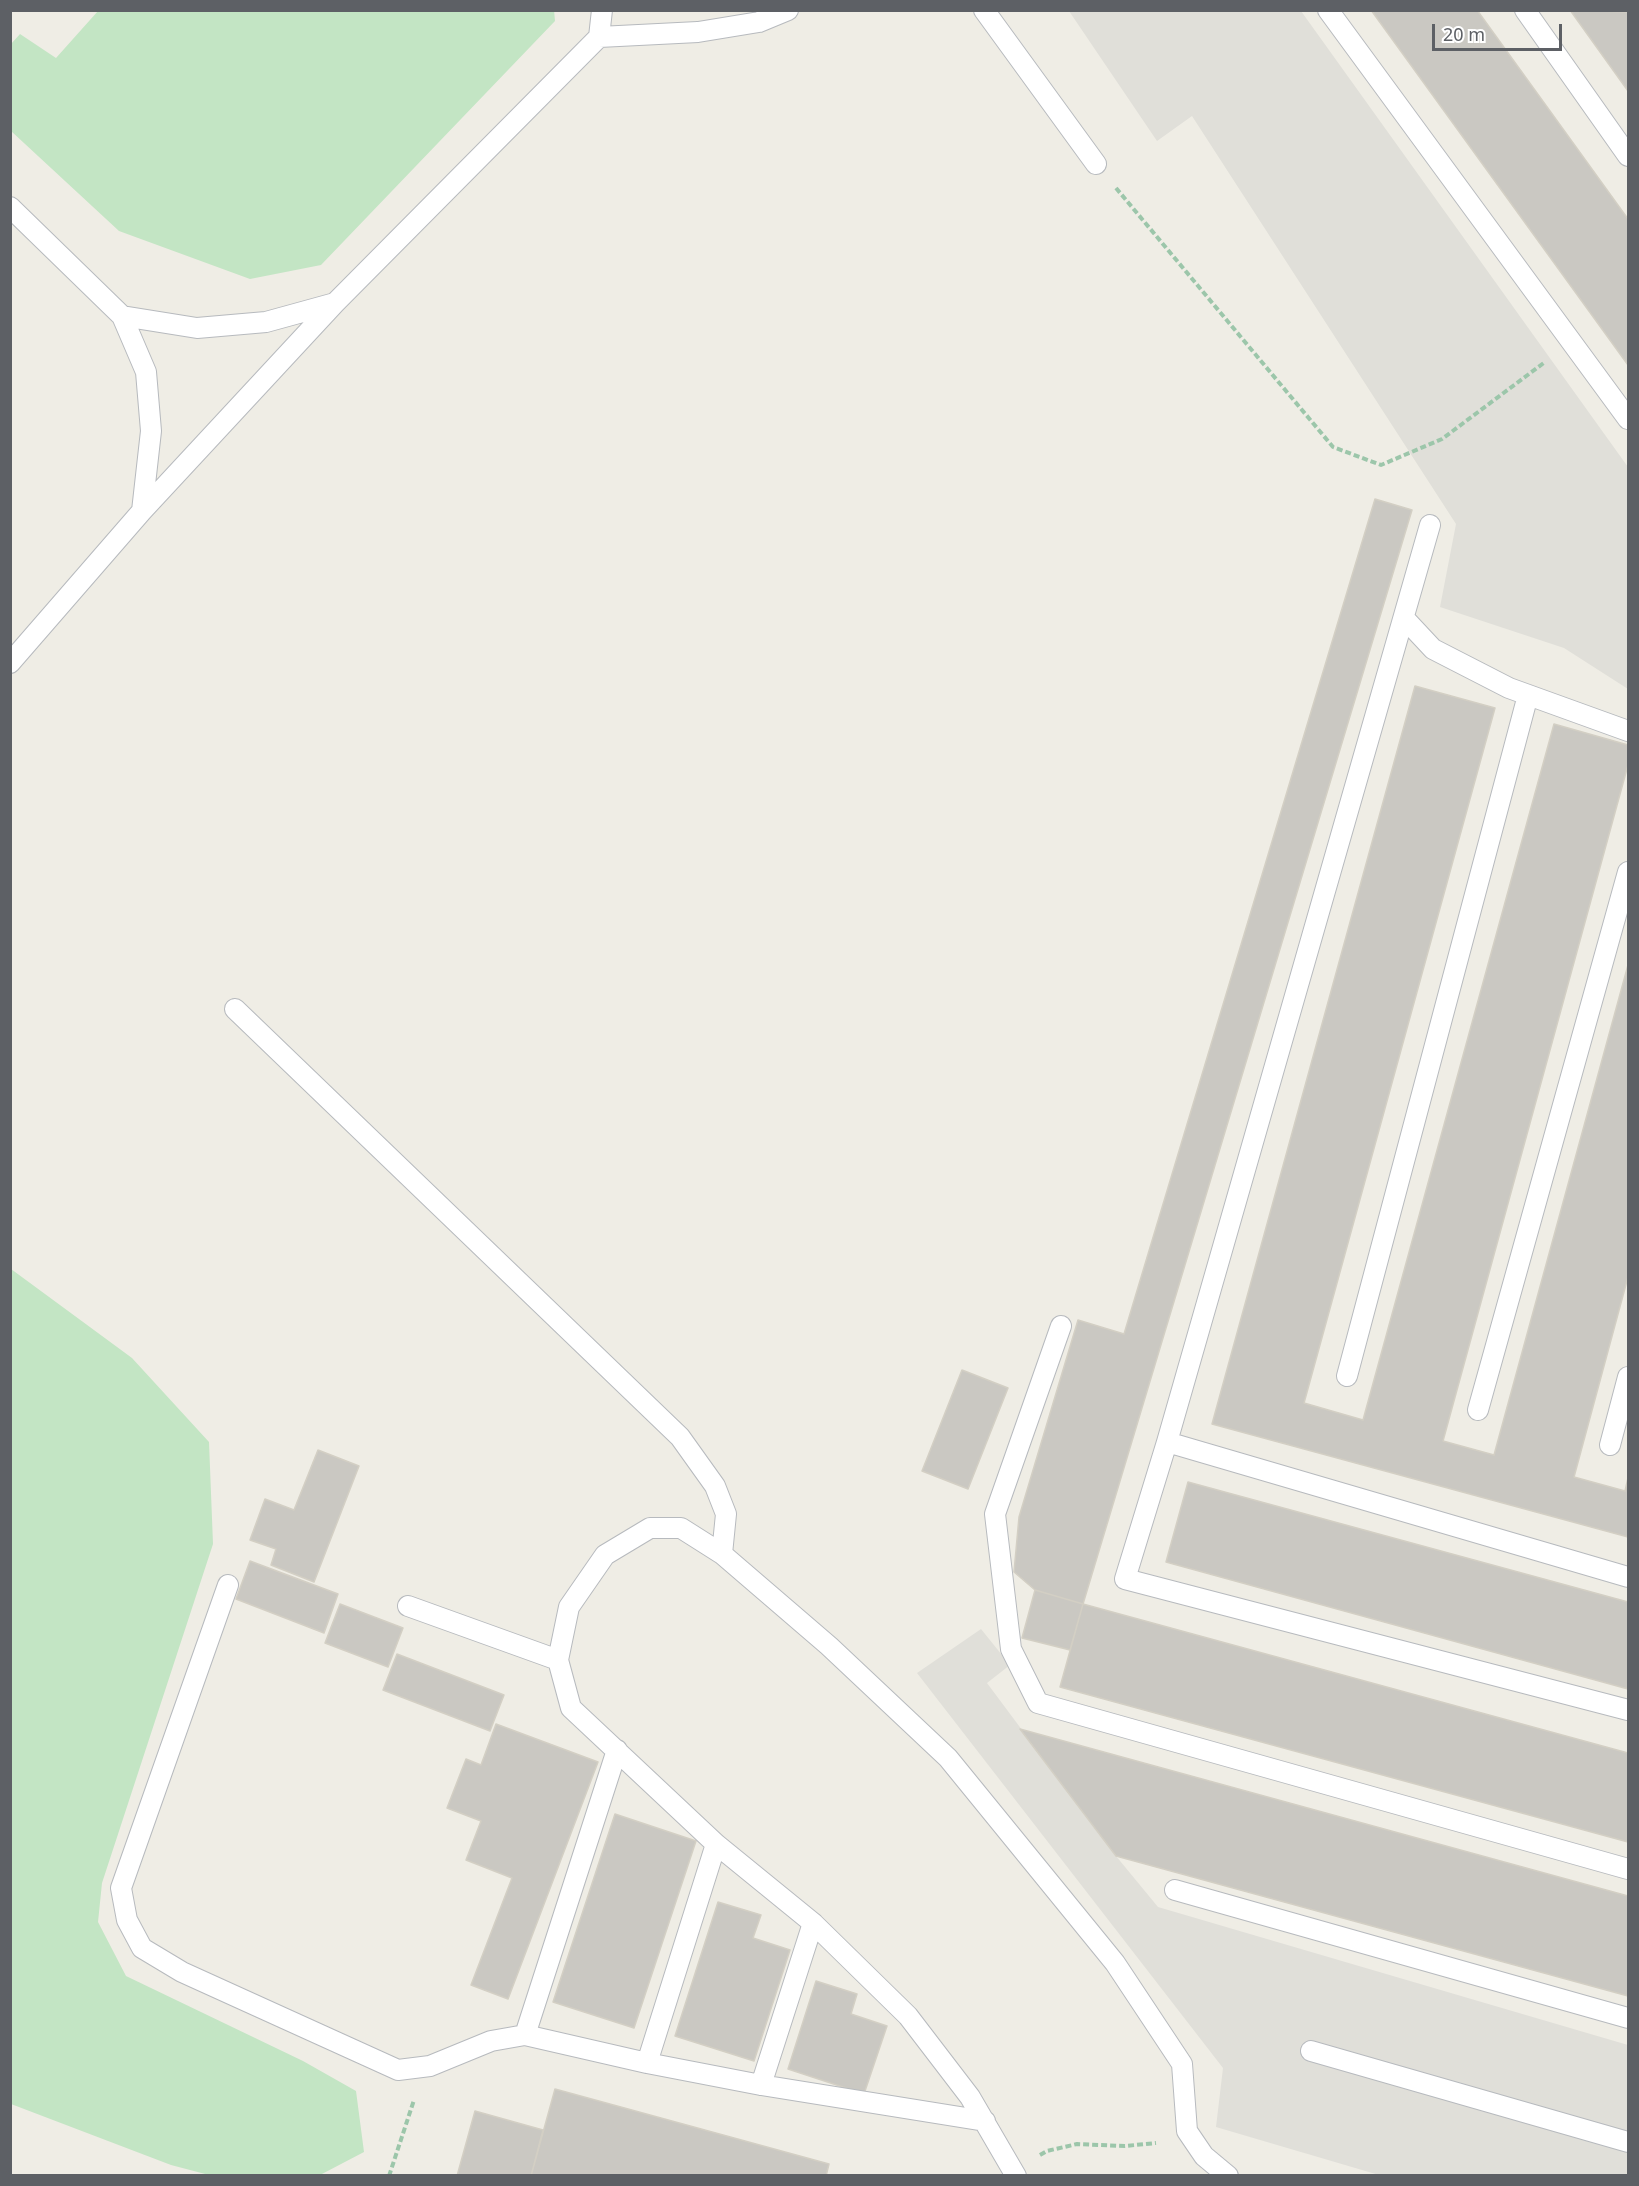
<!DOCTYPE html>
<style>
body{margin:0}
#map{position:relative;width:1639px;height:2186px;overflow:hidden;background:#efede5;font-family:"Noto Sans",sans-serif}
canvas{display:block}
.frame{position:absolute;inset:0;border:12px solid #5d6065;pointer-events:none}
.scale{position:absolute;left:1432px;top:24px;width:130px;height:27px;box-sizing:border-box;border:3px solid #5d6065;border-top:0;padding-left:8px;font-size:18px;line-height:21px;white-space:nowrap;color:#5d6065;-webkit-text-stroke:4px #fff;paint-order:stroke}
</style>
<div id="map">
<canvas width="1639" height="2186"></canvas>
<div class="frame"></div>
<div class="scale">20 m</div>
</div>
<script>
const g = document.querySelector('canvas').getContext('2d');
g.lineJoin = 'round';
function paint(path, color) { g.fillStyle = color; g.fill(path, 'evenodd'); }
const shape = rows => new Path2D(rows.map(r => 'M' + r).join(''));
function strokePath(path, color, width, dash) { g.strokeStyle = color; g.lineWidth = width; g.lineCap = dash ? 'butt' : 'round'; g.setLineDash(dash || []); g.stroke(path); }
paint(shape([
 [1069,11,1301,11,1628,467,1628,689,1564,648,1440,607,1456,524,1192,116,1157,141],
 [981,1629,1010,1665,987,1683,1116,1856,1158,1907,1628,2045,1628,2175,1379,2175,1216,2127,1223,2068,917,1673]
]), '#e0dfd9');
paint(shape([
 [98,11,554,10,555,21,321,265,250,279,119,231,11,131,11,44,20,34,56,58],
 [11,1269,132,1358,209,1442,213,1544,102,1883,98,1922,126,1976,303,2061,356,2091,364,2152,320,2175,209,2175,171,2165,11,2104]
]), '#c3e5c4');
const building = shape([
 [1371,10,1477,10,1628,219,1628,365,1371,10],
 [1570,10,1628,12,1628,91,1570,10],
 [1375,499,1412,510,1083,1604,1035,1590,1014,1572,1019,1517,1078,1320,1124,1334,1375,499],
 [1415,686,1495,708,1304,1403,1363,1420,1554,724,1628,745,1628,765,1443,1441,1494,1455,1628,965,1628,1277,1574,1477,1625,1491,1628,1478,1628,1537,1212,1424,1415,686],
 [962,1370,1008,1388,968,1489,922,1471,962,1370],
 [318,1450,359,1466,314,1582,271,1565,276,1549,250,1540,265,1499,294,1510,318,1450],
 [1188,1482,1628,1602,1628,1689,1166,1562,1188,1482],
 [250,1561,338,1594,324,1633,236,1599,250,1561],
 [1035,1590,1083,1604,1070,1650,1022,1638,1035,1590],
 [340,1604,403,1628,388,1667,325,1643,340,1604],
 [1083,1604,1628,1753,1628,1842,1060,1687,1083,1604],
 [397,1654,504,1695,490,1731,383,1690,397,1654],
 [496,1724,598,1762,508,1999,471,1985,512,1878,466,1860,481,1821,447,1808,466,1759,481,1765,496,1724],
 [1020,1729,1628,1896,1628,1996,1116,1856,1020,1729],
 [615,1814,696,1841,634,2028,553,2002,615,1814],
 [718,1902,761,1915,753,1938,790,1950,754,2061,675,2036,718,1902],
 [816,1981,857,1994,851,2014,887,2026,864,2094,788,2069,816,1981],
 [555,2089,829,2164,826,2176,531,2176,555,2089],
 [475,2111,543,2130,531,2176,457,2176,475,2111]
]);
paint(building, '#cac8c2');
strokePath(building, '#d3cfc4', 1.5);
const lane = shape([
 [984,10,1096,164],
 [1328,10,1628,419],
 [1525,10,1628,156],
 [599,37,698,32,759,22,788,10],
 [10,207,122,316,146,372,151,431,142,511],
 [122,316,197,328,266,322,335,303],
 [1430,525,1167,1442,1125,1579,1628,1710],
 [1404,618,1433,649,1509,688,1628,731],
 [10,663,142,511,335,303,599,37,602,10],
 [235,1009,680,1437,715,1486,726,1514,722,1554],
 [1061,1326,995,1514,1011,1649,1038,1703,1628,1869],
 [1347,1376,1528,695],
 [1478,1410,1628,872],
 [1167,1442,1628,1577],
 [1610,1445,1628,1377],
 [228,1585,121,1888,127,1920,142,1948,182,1972,398,2070,430,2066,491,2041,525,2035,647,2063,761,2085,985,2121],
 [408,1606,558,1660],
 [1175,1890,1628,2018],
 [525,2035,617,1750],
 [1311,2051,1628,2142],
 [647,2063,716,1844],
 [761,2085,813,1923],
 [1016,2176,970,2097,908,2016,813,1923,716,1844,571,1708,558,1660,569,1607,605,1555,650,1528,681,1528,722,1554,829,1646,948,1758,1115,1963,1182,2064,1187,2131,1204,2156,1228,2176]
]);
strokePath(lane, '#b7babe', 22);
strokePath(shape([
 [1116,188,1333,447,1381,465,1442,439,1545,362],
 [1040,2155,1047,2151,1077,2144,1125,2146,1156,2143],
 [389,2176,414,2100]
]), '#9cc6aa', 4, [6, 3]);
strokePath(lane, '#fff', 20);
</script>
